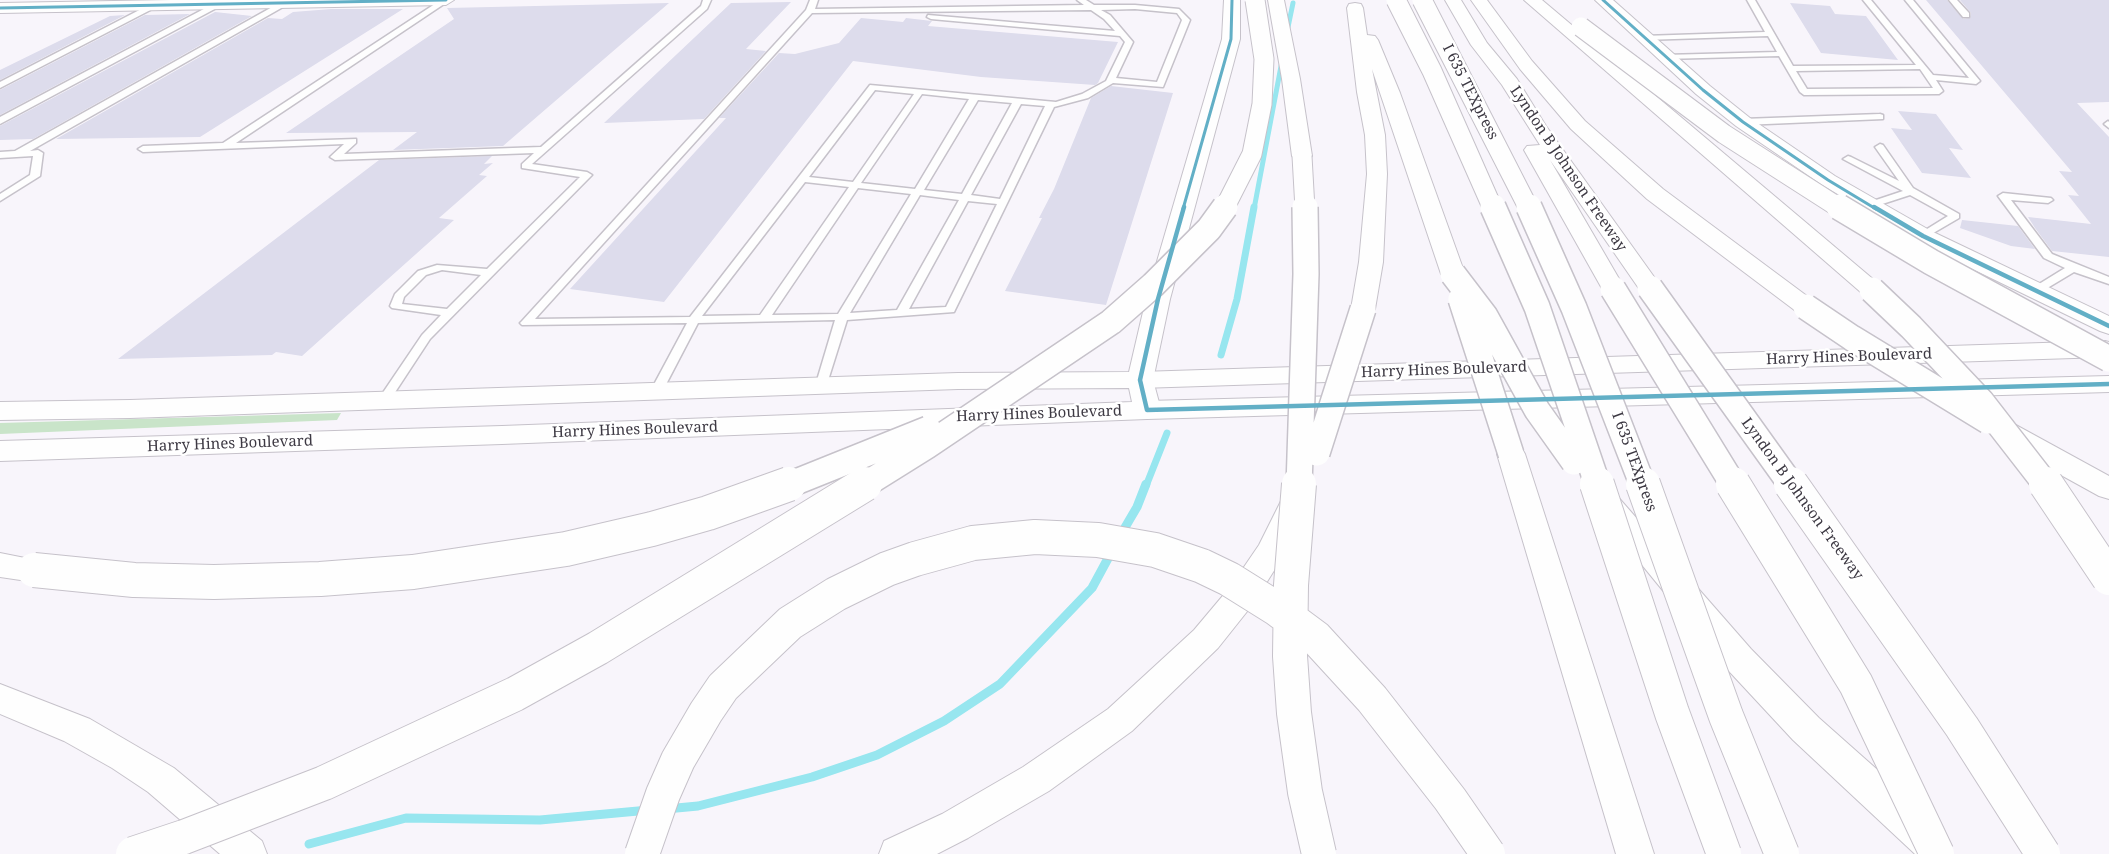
<!DOCTYPE html>
<style>
body{margin:0}
canvas{display:block;background:#f8f5fb}
</style>
<canvas width="2109" height="854"></canvas>
<script>
const g = document.querySelector('canvas').getContext('2d');
g.lineJoin = 'round';
function paint(path, color) { g.fillStyle = color; g.fill(path, 'evenodd'); }
const shape = rows => new Path2D(rows.map(r => 'M' + r).join(''));
function strokePath(path, color, width, dash) { g.strokeStyle = color; g.lineWidth = width; g.lineCap = dash ? 'butt' : 'round'; g.setLineDash(dash || []); g.stroke(path); }
function label(font, color, halo, rows, align = 'center') {
  g.font = font + ' "Noto Serif",serif'; g.lineWidth = 5; g.setLineDash([]); g.textBaseline = 'middle'; g.strokeStyle = halo; g.fillStyle = color; for (const [text, x, y, turn = 0] of rows) {
    g.save(); g.translate(x, y); g.rotate((+turn || 0) * Math.PI / 180); g.textAlign = isNaN(turn) ? turn : align; if (halo) g.strokeText(text, 0, 0); g.fillText(text, 0, 0); g.restore();
  }
}
paint(shape([
 [341,413,337,420,0,434,0,423]
]), '#c9e4c9');
strokePath(shape([
 [1287,32,1293,3],
 [1254,209,1282,61]
]), '#97e6ef', 5);
strokePath(shape([
 [1221,355,1237,299,1254,207],
 [1146,486,1167,433]
]), '#97e6ef', 7);
strokePath(shape([
 [1120,536,1137,507,1146,484],
 [666,809,698,806,812,777,877,755,944,721,1000,684,1092,588,1112,551],
 [309,844,406,818,540,820,649,810]
]), '#97e6ef', 9);
paint(shape([
 [1926,0,1947,0,1963,19,1970,18,1971,13,1960,0,2109,0,2109,102,2077,103,2109,137,2109,257,2052,251,2035,228,2028,217,2091,224,2068,195,2079,196,2059,171,2072,172],
 [791,2,746,49,766,51,704,119,604,123,731,3],
 [669,3,503,146,393,150,417,132,286,133,454,19,447,8],
 [1790,3,1830,6,1835,14,1866,16,1898,60,1821,53],
 [331,9,403,9,200,137,56,139,268,18,282,19,293,12],
 [215,12,252,16,33,139,0,140,0,126],
 [190,14,0,115,0,90,145,15],
 [125,15,0,80,0,70,110,16],
 [861,18,903,22,906,18,932,21,928,26,1118,42,1098,83,1095,85,981,77,853,61,664,302,570,289,726,118,719,118,779,53,795,54,839,43],
 [1111,86,1173,93,1106,305,1005,291,1042,218,1039,218,1054,189,1091,98],
 [1898,111,1936,114,1963,150,1949,148,1971,178,1922,173,1891,128,1912,130],
 [492,156,484,164,493,163,479,175,487,176,439,218,454,220,302,356,276,352,272,355,118,359,379,160],
 [1962,220,2018,226,2035,249,2011,246,1960,228]
]), '#dddcec');
const lane = shape([
 [441,0,450,0,236,143,356,139,356,143,344,154,541,147,701,6,703,0,711,0,707,9,532,164,587,172,592,175,430,339,388,403,384,404,378,400,380,397,422,335,441,315,392,308,390,306,395,294,418,271,437,265,487,269,580,177,522,168,522,164,534,153,335,160,330,157,344,144,143,152,138,149,143,146,223,143,441,0],
 [442,270,481,275,447,309,402,304,404,297,426,275,442,270],
 [810,0,818,0,815,9,1084,5,1077,0,1086,0,1094,5,1135,5,1179,9,1190,20,1163,87,1113,83,1088,98,1054,107,954,312,847,320,825,390,821,391,815,387,835,320,698,323,662,392,656,396,650,392,687,323,522,325,520,323,522,321,806,10,810,0],
 [1135,9,1177,13,1182,20,1157,82,1116,78,1133,42,1110,15,1101,10,1135,9],
 [1091,10,1104,19,1115,31,928,15,927,17,931,19,1120,36,1125,42,1106,81,1082,94,1056,102,870,85,690,317,535,319,812,13,1091,10],
 [875,90,914,94,853,182,809,177,875,90],
 [922,94,969,99,915,189,861,183,922,94],
 [978,100,1012,103,962,194,924,190,978,100],
 [1021,104,1045,106,1000,199,971,195,1021,104],
 [805,182,849,187,760,315,702,316,805,182],
 [858,188,911,194,838,314,772,315,858,188],
 [920,195,959,200,897,310,850,313,920,195],
 [968,201,997,204,946,307,909,309,968,201],
 [1747,0,1755,0,1793,66,1916,65,1863,0,1871,0,1933,75,1969,78,1905,0,1913,0,1980,81,1976,84,1936,80,1943,91,1939,94,1804,95,1800,92,1779,56,1664,59,1660,57,1664,55,1777,52,1768,36,1643,40,1639,38,1643,36,1765,32,1747,0],
 [1920,69,1933,88,1807,89,1796,71,1920,69],
 [1949,0,1957,0,1969,13,1969,17,1963,17,1949,0],
 [283,1,290,3,30,151,38,150,43,153,40,176,0,201,0,194,30,175,33,156,0,158,0,152,15,151,283,1],
 [217,2,224,4,0,124,0,117,217,2],
 [153,3,160,5,0,88,0,82,153,3],
 [1880,114,1883,115,1883,119,1743,125,1739,122,1743,119,1880,114],
 [2108,121,2109,122,2109,128,2104,124,2108,121],
 [1880,144,1883,145,1913,188,1959,214,1959,218,1923,239,1918,236,1919,234,1948,216,1910,195,1873,207,1867,207,1867,203,1903,191,1843,159,1848,156,1851,157,1899,181,1875,147,1880,144],
 [2003,193,2051,198,2053,200,2048,203,2011,200,2052,254,2109,277,2109,284,2074,272,2039,293,2031,293,2030,291,2031,289,2065,268,2044,258,1998,196,2003,193]
]);
const secondary = shape([
 [171,0,454,0,446,5,0,13,0,3,171,0],
 [1224,0,1240,0,1240,39,1170,299,1153,380,1161,410,1157,416,1147,419,502,444,0,461,0,441,502,426,1132,402,1129,388,958,389,130,418,0,420,0,402,130,400,958,373,1129,372,1146,299,1222,39,1224,0],
 [1595,0,1613,0,1710,86,1750,118,1835,176,1931,231,2109,316,2109,334,2100,331,1915,241,1821,184,1736,126,1696,94,1595,0]
]);
const primary = shape([
 [2105,341,2109,342,2109,356,2105,357,1140,388,1131,386,1127,380,1131,374,1140,372,2105,341],
 [2109,376,2109,392,1147,419,1137,416,1133,410,1137,404,1147,401,2109,376]
]);
const highway = shape([
 [1268,0,1284,0,1300,79,1312,156,1309,160,1302,162,1295,160,1292,156,1282,79,1268,0],
 [1445,0,1461,0,1487,43,1517,79,1546,126,1662,288,1658,293,1650,295,1642,293,1550,160,1625,289,1621,294,1613,296,1605,294,1524,150,1527,146,1540,145,1502,85,1471,45,1445,0],
 [1471,0,1487,0,1532,61,1585,121,1663,189,1815,302,1818,307,1815,312,1806,314,1797,312,1647,199,1571,129,1520,69,1471,0],
 [1524,0,1542,0,1880,285,1884,290,1880,295,1872,297,1864,295,1524,0],
 [1355,3,1361,4,1363,8,1367,35,1375,36,1378,40,1400,93,1465,274,1461,279,1453,281,1445,279,1441,274,1372,69,1385,135,1387,174,1383,262,1375,309,1372,314,1363,316,1354,314,1351,309,1359,262,1367,174,1365,135,1357,92,1347,8,1349,4,1355,3],
 [2004,422,2014,424,2109,476,2109,499,2099,496,1994,438,1990,431,1994,424,2004,422],
 [1511,444,1521,447,1525,454,1654,854,1616,854,1497,454,1501,447,1511,444],
 [1293,493,1303,497,1308,504,1287,550,1253,604,1218,648,1132,731,1049,791,968,838,937,854,879,854,884,841,942,814,1023,767,1108,709,1194,630,1231,586,1259,545,1283,497,1293,493],
 [1608,493,1618,497,1751,649,1819,718,1943,828,1948,841,1943,854,1915,854,1793,740,1727,669,1598,511,1593,504,1598,497,1608,493],
 [0,553,45,562,50,570,45,578,34,582,0,577,0,553],
 [0,684,90,719,174,768,262,841,267,854,220,854,148,792,112,768,64,741,0,714,0,684]
]);
strokePath(lane, '#c6c2ca', 3);
strokePath(secondary, '#c6c2ca', 2);
strokePath(primary, '#c6c2ca', 2);
strokePath(highway, '#c6c2ca', 2);
paint(lane, '#fefefe');
paint(secondary, '#fefefe');
paint(primary, '#fefefe');
paint(highway, '#fefefe');
const highwayBridgeFar2 = shape([
 [1396,0,1432,71,1493,209],
 [1422,0,1529,209],
 [1581,27,1724,134,1841,209],
 [1302,156,1305,209],
 [1224,209,1252,154,1262,104,1264,59,1255,0]
]);
const highwayBridgeFar1 = shape([
 [1493,207,1537,307,1598,486],
 [1529,207,1574,308,1643,486],
 [1839,207,1931,262,2109,359],
 [1453,274,1485,316,1537,410,1574,462],
 [1650,288,1792,486],
 [1613,289,1734,486],
 [1872,290,1911,327,1981,401,2047,486],
 [1461,299,1511,454],
 [1806,307,1852,338,1988,421],
 [1317,453,1363,309],
 [786,486,928,429],
 [863,486,927,446,1111,322,1153,285,1209,229,1225,207],
 [1299,486,1306,274,1305,207]
]);
const highwayBridge = shape([
 [1299,484,1291,585,1290,656,1294,713,1305,792,1319,854],
 [1597,484,1672,713,1724,854],
 [1643,484,1726,716,1782,854],
 [1733,484,1856,684,1937,854],
 [1791,484,1962,727,2043,854],
 [2046,484,2109,578],
 [34,570,134,580,214,582,320,579,413,572,566,549,652,529,708,513,789,484],
 [133,854,184,837,324,783,515,694,598,648,865,484],
 [642,854,663,794,678,760,706,712,723,687,790,623,836,594,887,569,915,559,973,543,1035,537,1098,540,1155,550,1202,566,1229,579,1277,609,1316,638,1372,699,1450,799,1488,854]
]);
strokePath(highwayBridgeFar2, '#c6c2ca', 21, []);
strokePath(highwayBridgeFar1, '#c6c2ca', 28, []);
strokePath(highwayBridge, '#c6c2ca', 36, []);
strokePath(highwayBridgeFar2, '#fefefe', 19);
strokePath(highwayBridgeFar1, '#fefefe', 25);
strokePath(highwayBridge, '#fefefe', 34);
strokePath(shape([
 [1603,0,1703,90,1743,122,1828,180,1876,209],
 [0,8,446,0],
 [1183,209,1231,39,1232,0]
]), '#62afc6', 3);
strokePath(shape([
 [1184,207,1158,299,1140,380,1147,410,2109,384],
 [1874,207,1923,236,2109,326]
]), '#62afc6', 4.5);
label('15px', '#3d3943', '#fff', [
 ["I 635 TEXpress",1470,92,63],
 ["Lyndon B Johnson Freeway",1568,169,56],
 ["Harry Hines Boulevard",1849,357,-2],
 ["Harry Hines Boulevard",1444,370,-2],
 ["Harry Hines Boulevard",1039,414,-2],
 ["Harry Hines Boulevard",635,430,-2],
 ["Harry Hines Boulevard",230,444,-2],
 ["I 635 TEXpress",1634,462,70],
 ["Lyndon B Johnson Freeway",1802,499,54]
]);
</script>
